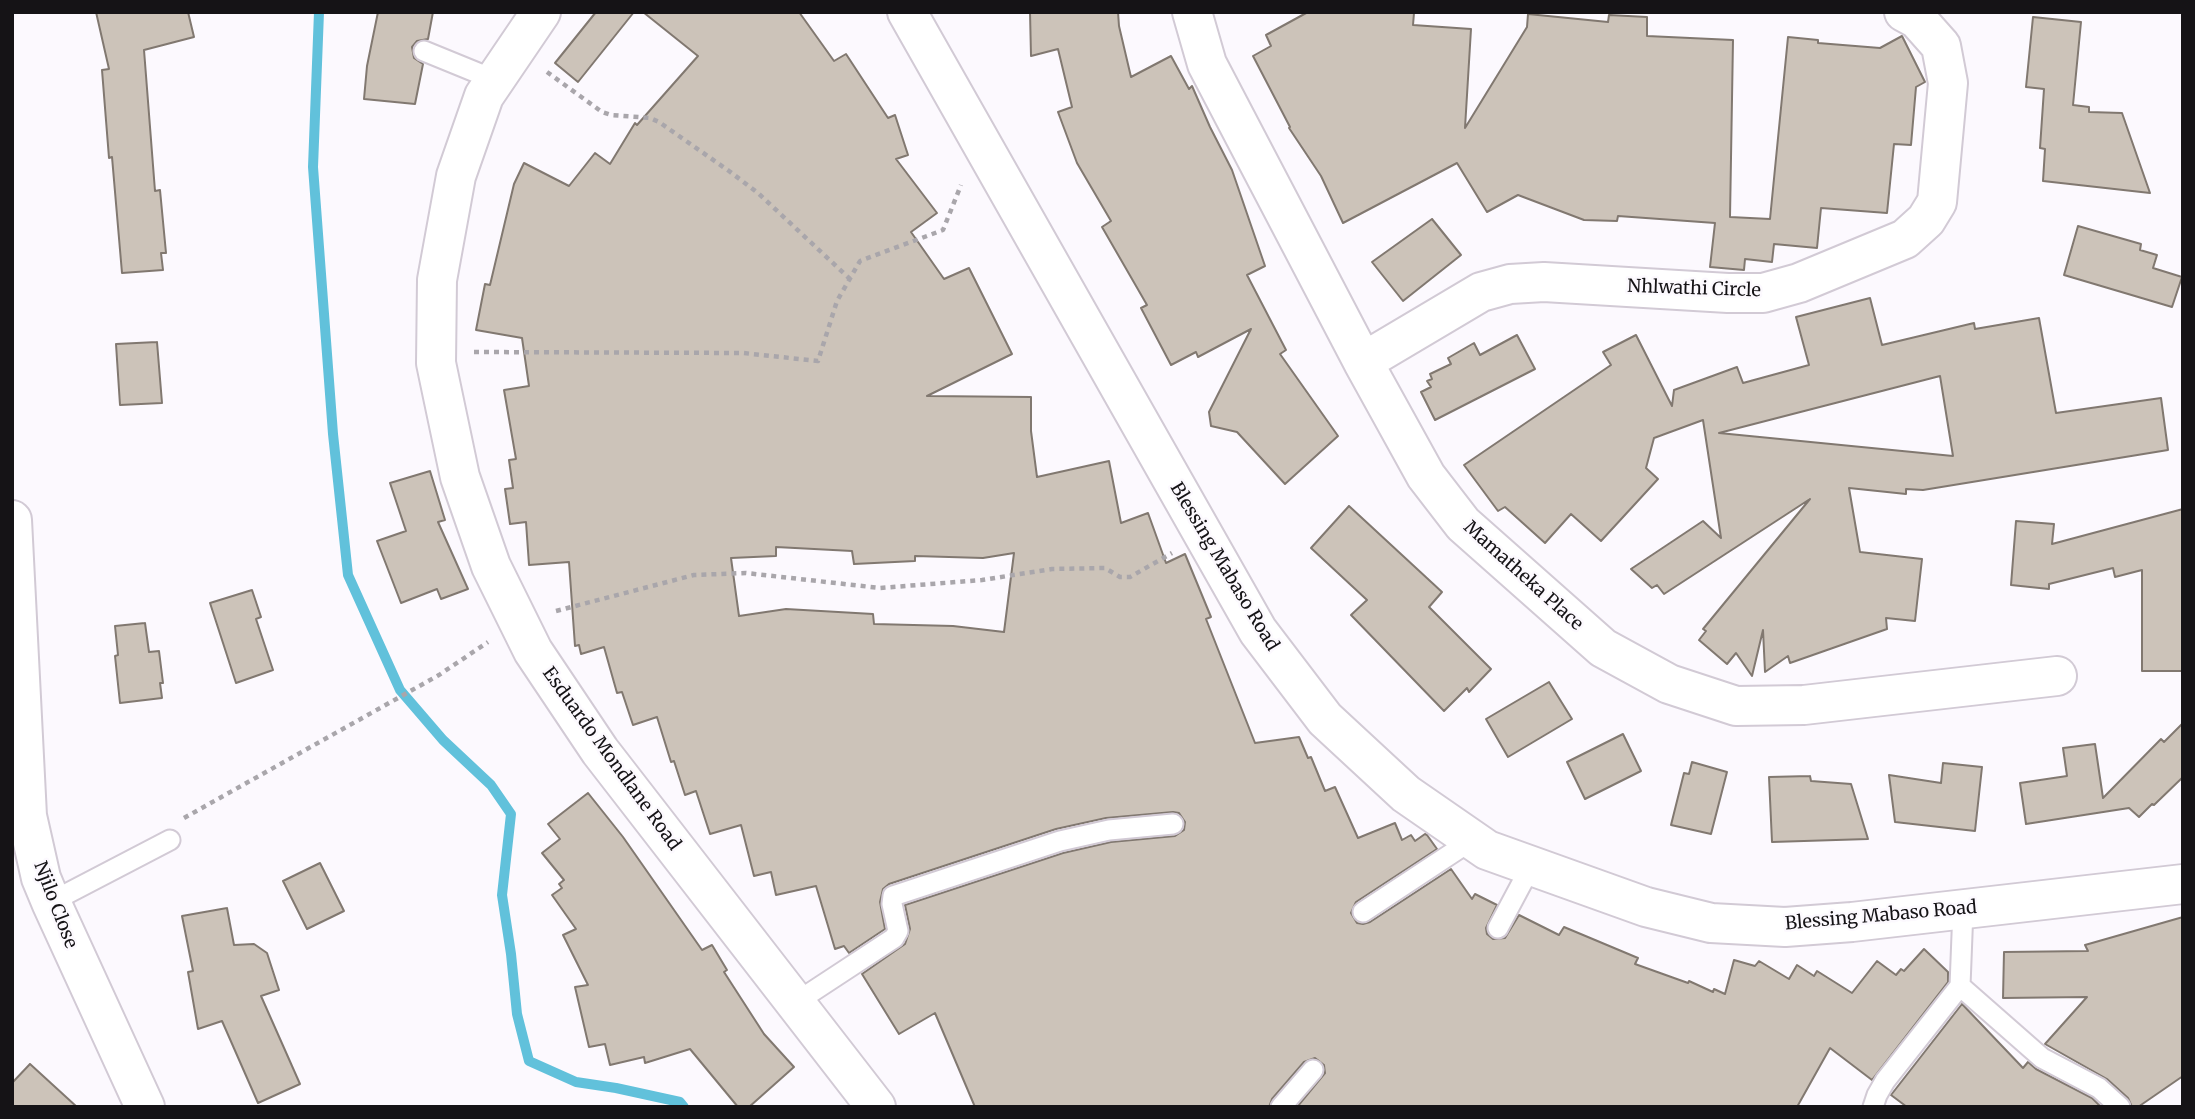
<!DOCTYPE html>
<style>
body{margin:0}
#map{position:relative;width:2195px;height:1119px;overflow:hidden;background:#fcf9fe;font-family:Merriweather,serif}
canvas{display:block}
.frame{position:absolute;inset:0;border:14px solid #151316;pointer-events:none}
</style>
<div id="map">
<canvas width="2195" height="1119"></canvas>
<div class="frame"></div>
</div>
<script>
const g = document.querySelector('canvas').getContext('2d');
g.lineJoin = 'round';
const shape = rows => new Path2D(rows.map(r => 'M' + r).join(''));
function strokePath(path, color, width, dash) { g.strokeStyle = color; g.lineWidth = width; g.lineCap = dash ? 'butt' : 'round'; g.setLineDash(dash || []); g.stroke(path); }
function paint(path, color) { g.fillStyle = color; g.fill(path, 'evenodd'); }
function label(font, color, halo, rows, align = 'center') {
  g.font = font + ' Merriweather,serif'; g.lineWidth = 5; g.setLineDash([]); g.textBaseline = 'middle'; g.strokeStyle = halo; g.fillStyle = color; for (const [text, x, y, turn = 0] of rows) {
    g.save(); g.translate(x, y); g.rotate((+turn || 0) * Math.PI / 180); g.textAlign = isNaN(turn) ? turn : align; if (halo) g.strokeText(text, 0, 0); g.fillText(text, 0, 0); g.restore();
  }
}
strokePath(shape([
 [319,12,313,167,333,434,348,575,400,690,443,740,491,785,511,814,502,895,511,954,517,1014,529,1061,576,1082,616,1088,680,1102,684,1107]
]), '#61c1db', 10);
const building = shape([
 [96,12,188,12,194,37,144,50,155,191,160,190,166,253,161,253,163,270,122,273,112,157,109,158,102,70,109,69,96,12],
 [378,12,433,12,428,39,417,41,412,47,414,58,423,64,415,104,364,99,367,66,378,12],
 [596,12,634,12,578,82,555,63,596,12],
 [643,12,799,12,834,61,846,54,888,118,895,115,908,155,896,159,937,213,911,232,944,279,969,268,1012,354,927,396,1031,397,1031,431,1037,477,1109,461,1121,523,1148,513,1166,563,1185,554,1211,617,1206,619,1255,743,1299,737,1308,758,1311,757,1325,791,1335,787,1358,838,1395,823,1402,840,1411,835,1415,841,1425,834,1427,835,1437,849,1356,902,1351,913,1357,923,1363,924,1370,922,1451,869,1472,899,1475,894,1497,905,1486,928,1487,934,1493,939,1505,938,1519,915,1559,935,1564,927,1638,958,1635,964,1688,983,1689,981,1713,992,1714,989,1725,994,1734,960,1755,966,1759,961,1789,979,1797,965,1814,976,1817,971,1852,993,1877,961,1896,975,1901,969,1904,971,1924,949,1948,972,1948,982,1872,1080,1830,1048,1797,1107,1297,1107,1325,1073,1324,1065,1315,1058,1304,1062,1272,1099,1269,1107,975,1107,935,1013,899,1034,862,974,905,944,910,929,905,905,1063,853,1111,842,1175,836,1184,830,1185,822,1179,813,1173,812,1106,818,1056,829,889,884,883,889,880,902,885,929,849,953,844,946,835,949,816,886,776,895,771,872,754,876,741,825,710,834,696,791,685,795,674,761,671,762,657,717,633,725,622,692,617,693,604,647,581,654,579,645,575,646,569,562,529,565,526,522,510,524,505,489,513,488,509,460,516,459,504,390,529,386,522,338,476,330,485,284,490,285,514,184,524,163,569,186,595,153,610,164,635,123,637,125,698,56,643,12],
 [776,547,852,551,854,564,915,561,915,556,983,558,1014,553,1004,632,953,626,874,624,873,614,786,609,739,616,731,558,776,556,776,547],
 [1030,12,1118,12,1119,26,1131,77,1171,56,1189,89,1192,86,1210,127,1232,170,1265,266,1247,275,1286,350,1280,354,1338,436,1285,484,1237,432,1211,426,1209,412,1251,329,1198,357,1196,352,1171,365,1141,308,1147,305,1102,227,1111,221,1077,163,1058,112,1072,107,1058,49,1031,56,1030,12],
 [1308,12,1414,13,1413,25,1471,29,1465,128,1527,27,1528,14,1608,22,1609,15,1647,17,1647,36,1733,40,1730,217,1770,219,1788,37,1818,40,1818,43,1880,48,1902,36,1925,82,1916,87,1911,145,1894,144,1887,213,1821,208,1817,248,1774,244,1772,262,1745,259,1744,270,1710,267,1715,223,1618,216,1617,221,1584,220,1518,195,1487,212,1457,163,1343,223,1321,176,1289,128,1290,127,1253,56,1271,46,1266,35,1308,12],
 [2033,17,2081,22,2073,105,2089,107,2089,112,2122,113,2150,193,2043,181,2045,149,2040,148,2044,89,2026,87,2033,17],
 [1432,219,1461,255,1403,301,1372,262,1432,219],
 [2078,226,2141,244,2140,250,2157,255,2153,268,2182,277,2172,307,2064,275,2078,226],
 [1870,298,1882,345,1974,323,1975,329,2039,318,2056,413,2161,398,2168,450,1923,490,1906,489,1906,494,1849,488,1860,552,1922,559,1915,621,1886,618,1887,629,1790,663,1788,656,1765,672,1763,630,1752,676,1736,653,1727,664,1699,640,1706,631,1703,629,1810,499,1664,594,1657,585,1652,588,1631,569,1703,521,1721,538,1703,420,1654,438,1646,468,1658,479,1601,541,1571,514,1545,543,1505,507,1498,511,1464,465,1611,365,1603,352,1636,335,1672,406,1674,390,1737,367,1743,383,1809,365,1796,317,1870,298],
 [1940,376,1953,456,1719,433,1940,376],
 [1517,335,1535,369,1435,420,1421,392,1431,387,1427,381,1432,379,1430,374,1451,364,1448,358,1474,343,1480,355,1517,335],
 [157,342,162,403,120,405,116,344,157,342],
 [430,471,445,520,438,522,468,589,441,599,437,589,401,603,377,541,406,531,390,483,430,471],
 [1349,506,1442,592,1429,607,1491,669,1469,692,1467,688,1444,711,1351,615,1367,600,1311,548,1349,506],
 [2183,509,2183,671,2142,671,2142,570,2115,577,2113,568,2049,584,2049,589,2011,585,2016,521,2054,524,2052,544,2183,509],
 [252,590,261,617,256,619,273,670,236,683,210,603,252,590],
 [145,623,149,652,159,651,163,683,160,683,162,698,120,703,115,656,118,655,115,626,145,623],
 [1549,682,1572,719,1508,757,1486,719,1549,682],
 [2183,723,2183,777,2154,805,2152,804,2139,817,2129,808,2026,824,2020,783,2067,776,2063,748,2095,744,2103,798,2161,739,2164,742,2183,723],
 [1623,734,1641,771,1585,799,1567,762,1623,734],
 [1692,762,1727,772,1711,834,1671,825,1684,773,1689,774,1692,762],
 [1943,763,1982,767,1975,831,1895,822,1889,775,1941,783,1943,763],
 [1810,776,1811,781,1851,784,1868,839,1772,842,1769,777,1810,776],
 [588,793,623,837,702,950,712,945,727,970,724,972,764,1034,794,1067,749,1107,738,1107,690,1049,645,1063,644,1057,610,1065,605,1044,589,1047,575,987,588,985,563,935,576,929,552,895,562,888,559,884,564,880,542,853,560,839,548,824,588,793],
 [320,863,344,911,307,929,283,881,320,863],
 [227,908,234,945,254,944,267,953,279,990,261,996,300,1084,258,1103,222,1021,198,1029,188,972,193,971,182,916,227,908],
 [2183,917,2183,1076,2138,1107,2132,1107,2128,1098,2107,1079,2045,1044,2087,997,2003,998,2004,952,2088,951,2085,945,2183,917],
 [1962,1004,2023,1068,2028,1062,2036,1069,2092,1098,2101,1107,1907,1107,1891,1095,1962,1004],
 [30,1064,77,1107,12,1107,12,1083,30,1064]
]);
paint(building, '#ccc3b9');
strokePath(building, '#817870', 2);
const service = shape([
 [424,51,495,80],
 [51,902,170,840],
 [1363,912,1472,840],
 [1498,928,1531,866],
 [1960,986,2042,1058,2099,1088,2120,1107],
 [795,1003,894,938,898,931,892,904,893,896,1060,841,1109,830,1173,824],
 [1281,1107,1313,1070],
 [1873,1107,1877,1095,1885,1081,1960,986,1963,909]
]);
const minor = shape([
 [541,12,484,96,456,176,437,280,436,363,460,477,491,566,533,651,600,751,876,1107],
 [907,12,1258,631,1325,719,1406,794,1487,850,1646,907,1711,923,1785,927,1852,922,2183,884],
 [1192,12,1207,64,1363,362,1426,476,1463,524,1603,648,1669,684,1736,706,1804,705,2057,676],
 [1363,362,1481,292,1510,284,1544,282,1728,293,1763,293,1799,283,1905,239,1926,220,1937,202,1948,83,1941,46,1917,19,1904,12],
 [12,520,27,816,41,878,51,902,145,1107]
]);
strokePath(service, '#d2cad5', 23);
strokePath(minor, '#d2cad5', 42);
strokePath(shape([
 [547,72,602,112,611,115,650,118,659,122,729,171,758,193,850,279],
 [474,352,743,353,818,361,837,301,860,261,943,230,961,185],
 [556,611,694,575,746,573,880,588,982,580,1052,569,1105,568,1120,577,1130,577,1172,553],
 [184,818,439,675,488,642]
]), '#a9a6ab', 4.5, [5, 5]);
strokePath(service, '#fff', 19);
strokePath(minor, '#fff', 38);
label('18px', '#151316', '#fcf9fe', [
 ["Nhlwathi Circle",1694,289,2],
 ["Blessing Mabaso Road",1224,567,59],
 ["Mamatheka Place",1523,576,42],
 ["Esduardo Mondlane Road",611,759,54],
 ["Njilo Close",55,905,69],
 ["Blessing Mabaso Road",1881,916,-5]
]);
</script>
